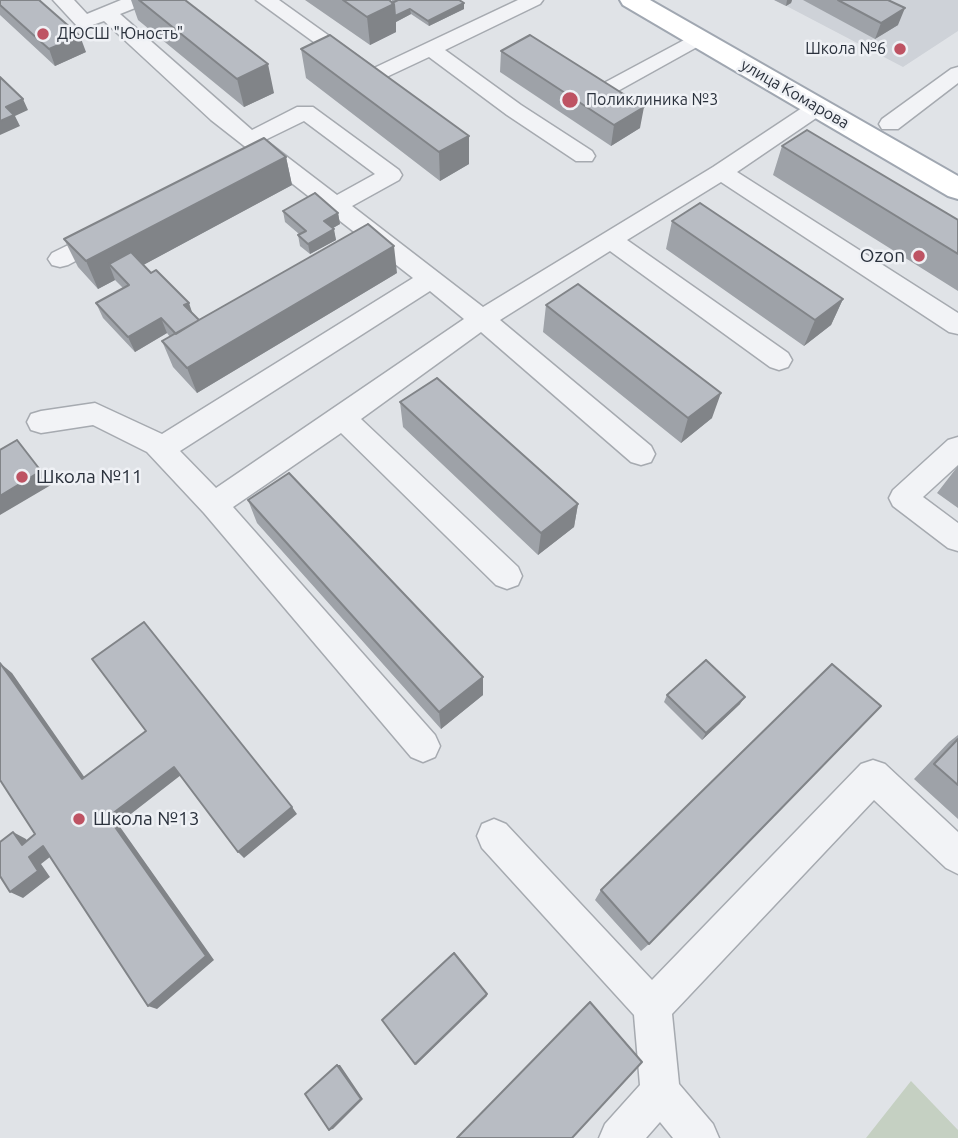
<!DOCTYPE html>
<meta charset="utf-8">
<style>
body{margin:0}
canvas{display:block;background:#e0e3e7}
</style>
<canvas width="958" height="1138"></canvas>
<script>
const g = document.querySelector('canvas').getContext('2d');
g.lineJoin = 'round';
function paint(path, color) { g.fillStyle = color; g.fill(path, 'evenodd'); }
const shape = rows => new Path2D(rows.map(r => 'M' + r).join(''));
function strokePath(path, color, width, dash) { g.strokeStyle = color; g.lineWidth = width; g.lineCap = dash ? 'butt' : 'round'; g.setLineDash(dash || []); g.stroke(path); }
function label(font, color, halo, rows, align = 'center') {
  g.font = font + ' Ubuntu,sans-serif'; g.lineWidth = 5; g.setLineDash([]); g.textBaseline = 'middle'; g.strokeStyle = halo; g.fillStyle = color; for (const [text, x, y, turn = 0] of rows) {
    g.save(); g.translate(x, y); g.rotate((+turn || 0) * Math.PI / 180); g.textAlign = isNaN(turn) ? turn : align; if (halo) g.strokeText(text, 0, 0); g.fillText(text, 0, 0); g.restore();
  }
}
paint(shape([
 [775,0,958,0,958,31,903,67]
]), '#ced2d8');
paint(shape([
 [911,1081,958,1130,958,1138,866,1138]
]), '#c5d0c2');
const minor = shape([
 [53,0,74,0,87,14,121,0,148,0,145,4,120,14,252,130,297,107,313,107,399,170,402,175,399,180,352,206,483,307,713,167,811,102,825,102,829,107,825,112,737,172,958,313,958,334,949,332,721,182,627,240,788,353,792,360,788,367,779,370,770,367,610,251,500,320,651,446,655,454,651,462,641,465,631,462,481,332,361,419,518,567,522,576,518,585,507,589,496,585,341,433,233,507,435,735,440,746,435,757,423,762,411,757,204,513,147,452,93,425,41,433,31,430,27,422,31,414,41,411,95,403,162,434,413,278,211,120,104,21,84,28,77,26,53,0],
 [304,121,375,174,337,195,265,140,304,121],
 [430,291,464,319,216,488,180,451,430,291],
 [256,0,279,0,374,68,518,0,543,0,540,4,445,50,521,105,592,151,595,156,592,161,576,161,507,115,429,57,380,80,366,80,256,0],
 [699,32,706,34,709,38,706,42,616,92,609,94,602,92,599,88,602,84,699,32],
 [958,67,958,83,898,129,882,129,879,124,882,119,951,69,958,67],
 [107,226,115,228,119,234,115,240,68,265,60,267,52,265,48,259,52,253,107,226],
 [958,437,958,465,923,497,958,523,958,551,948,548,893,506,889,498,893,490,948,440,958,437],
 [873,760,885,764,958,832,958,874,946,868,874,800,672,1014,679,1084,713,1124,719,1138,673,1138,660,1122,646,1138,599,1138,605,1124,640,1085,634,1015,482,848,477,836,482,824,494,819,506,824,652,980,861,764,873,760]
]);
const major = shape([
 [620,0,650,0,958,176,958,199,948,196,623,5,620,0]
]);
strokePath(minor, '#a6aab0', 3);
strokePath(major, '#a0a7b1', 4);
paint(minor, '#f2f3f6');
paint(major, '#fff');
paint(shape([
 [0,0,86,52,55,66,0,15],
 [131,0,185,0,274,93,244,107,138,20],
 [305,0,389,0,392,2,392,0,459,0,464,9,429,26,411,14,396,22,396,32,370,45],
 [774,0,792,0,791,3,786,6],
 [803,0,888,0,898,25,875,39],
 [301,49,469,136,469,164,440,181,306,78],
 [501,51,640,128,611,146,500,72],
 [782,146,958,220,958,291,773,175],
 [286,157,292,185,143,265,199,320,397,273,197,393,173,367,162,341,170,337,167,333,135,352,103,318,96,303,123,288,115,280,98,289,78,267,64,239],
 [283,211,338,213,340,224,333,228,336,240,310,254,300,246,298,235,299,234,285,222],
 [672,221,843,299,831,325,804,346,666,249],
 [546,305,712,418,681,443,543,332],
 [400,402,578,504,574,527,538,555,403,427],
 [958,466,958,508,937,493],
 [248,500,483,677,483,695,441,729,257,523],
 [667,695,740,704,702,740,664,702],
 [958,735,958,819,914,779,949,742],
 [601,890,649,944,641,951,595,900]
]), '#9ea2a8');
paint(shape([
 [787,0,792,0,791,3,786,6],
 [464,3,464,9,429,26,428,21],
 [394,4,410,9,411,14,396,22,396,32,370,45,367,17],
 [905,8,898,25,875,39,881,23],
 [80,36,86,52,55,66,49,49],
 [268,64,274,93,244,107,237,79],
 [23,99,28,110,15,116,20,126,0,135,0,121,6,107],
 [644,107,640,128,611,146,614,125],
 [469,136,469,164,440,181,439,152],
 [286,157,292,185,121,277,109,264,115,280,98,289,86,261],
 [338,213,340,224,326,232,324,221],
 [334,229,336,240,310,254,308,244],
 [394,246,397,273,197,393,187,368],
 [843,299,831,325,804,346,815,320],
 [189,303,194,318,184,305],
 [161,318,167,333,135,352,128,337],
 [721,393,712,418,681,443,688,418],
 [41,471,51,485,0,515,0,496],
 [578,504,574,527,538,555,541,533],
 [0,663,12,673,92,788,82,779],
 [483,677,483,695,441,729,439,712],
 [745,697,740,704,702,740,706,733],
 [174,767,181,775,118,824,214,960,157,1009,148,1006,108,817],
 [292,807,297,814,244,858,238,852],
 [13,832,26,839,34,852,22,845],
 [43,846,55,853,41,864,50,877,23,898,10,892,29,857],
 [487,994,487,996,416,1065,415,1064],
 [337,1065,340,1065,363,1099,333,1129,329,1130]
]), '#818488');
const building = shape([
 [0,0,39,0,80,36,49,49,0,5,0,0],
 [139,0,185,0,268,64,237,79,139,0],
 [343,0,389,0,394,4,367,17,343,0],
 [398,0,459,0,464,3,428,21,410,9,395,16,394,4,392,3,398,0],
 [838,0,888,0,905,8,881,23,838,0],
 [330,35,469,136,439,152,301,49,330,35],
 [530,35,644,107,614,125,501,51,530,35],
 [0,77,23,99,6,107,14,115,0,121,0,77],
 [807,130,958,220,958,254,782,146,807,130],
 [264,138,286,157,86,261,64,239,264,138],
 [315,193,338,213,324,221,334,229,308,244,298,235,306,231,283,211,315,193],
 [700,203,843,299,815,320,672,221,700,203],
 [368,224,394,246,187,368,162,341,368,224],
 [131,252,151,273,156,270,189,303,184,305,199,320,176,334,161,318,128,337,96,303,129,285,109,264,131,252],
 [578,284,721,393,688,418,546,305,578,284],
 [437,378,578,504,541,533,400,402,437,378],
 [17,440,41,471,0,496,0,450,17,440],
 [289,473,483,677,439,712,248,500,289,473],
 [144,622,292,807,238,852,174,767,108,817,206,956,148,1006,43,846,29,857,38,871,10,892,0,876,0,842,13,832,22,845,35,834,0,780,0,663,82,779,146,731,92,659,144,622],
 [706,660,745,697,706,733,667,695,706,660],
 [832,664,881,706,649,944,601,890,832,664],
 [958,739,958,785,934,764,958,739],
 [454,953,487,994,415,1064,382,1020,454,953],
 [590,1002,642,1062,572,1138,457,1138,590,1002],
 [337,1065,361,1099,329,1130,305,1094,337,1065]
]);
paint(building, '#b8bcc3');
strokePath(building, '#818488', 2);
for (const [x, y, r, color] of [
 [43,34,7,"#be5363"],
 [900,49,7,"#be5363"],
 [570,100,9,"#be5363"],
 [919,256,7,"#be5363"],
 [22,477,7,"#be5363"],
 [79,819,7,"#be5363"]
]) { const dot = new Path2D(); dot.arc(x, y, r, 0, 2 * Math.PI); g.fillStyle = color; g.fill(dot); strokePath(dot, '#eff1f5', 2.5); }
label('16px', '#2a313c', '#eff1f5', [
 ["ДЮСШ \"Юность\"",57,34],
 ["Школа №6",886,49,"right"],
 ["Поликлиника №3",586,100]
], 'left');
label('16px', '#2a313c', '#eff1f5', [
 ["улица Комарова",795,94,30]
]);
label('19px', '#2a313c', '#eff1f5', [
 ["Ozon",905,256,"right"],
 ["Школа №11",36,477],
 ["Школа №13",93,819]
], 'left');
</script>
